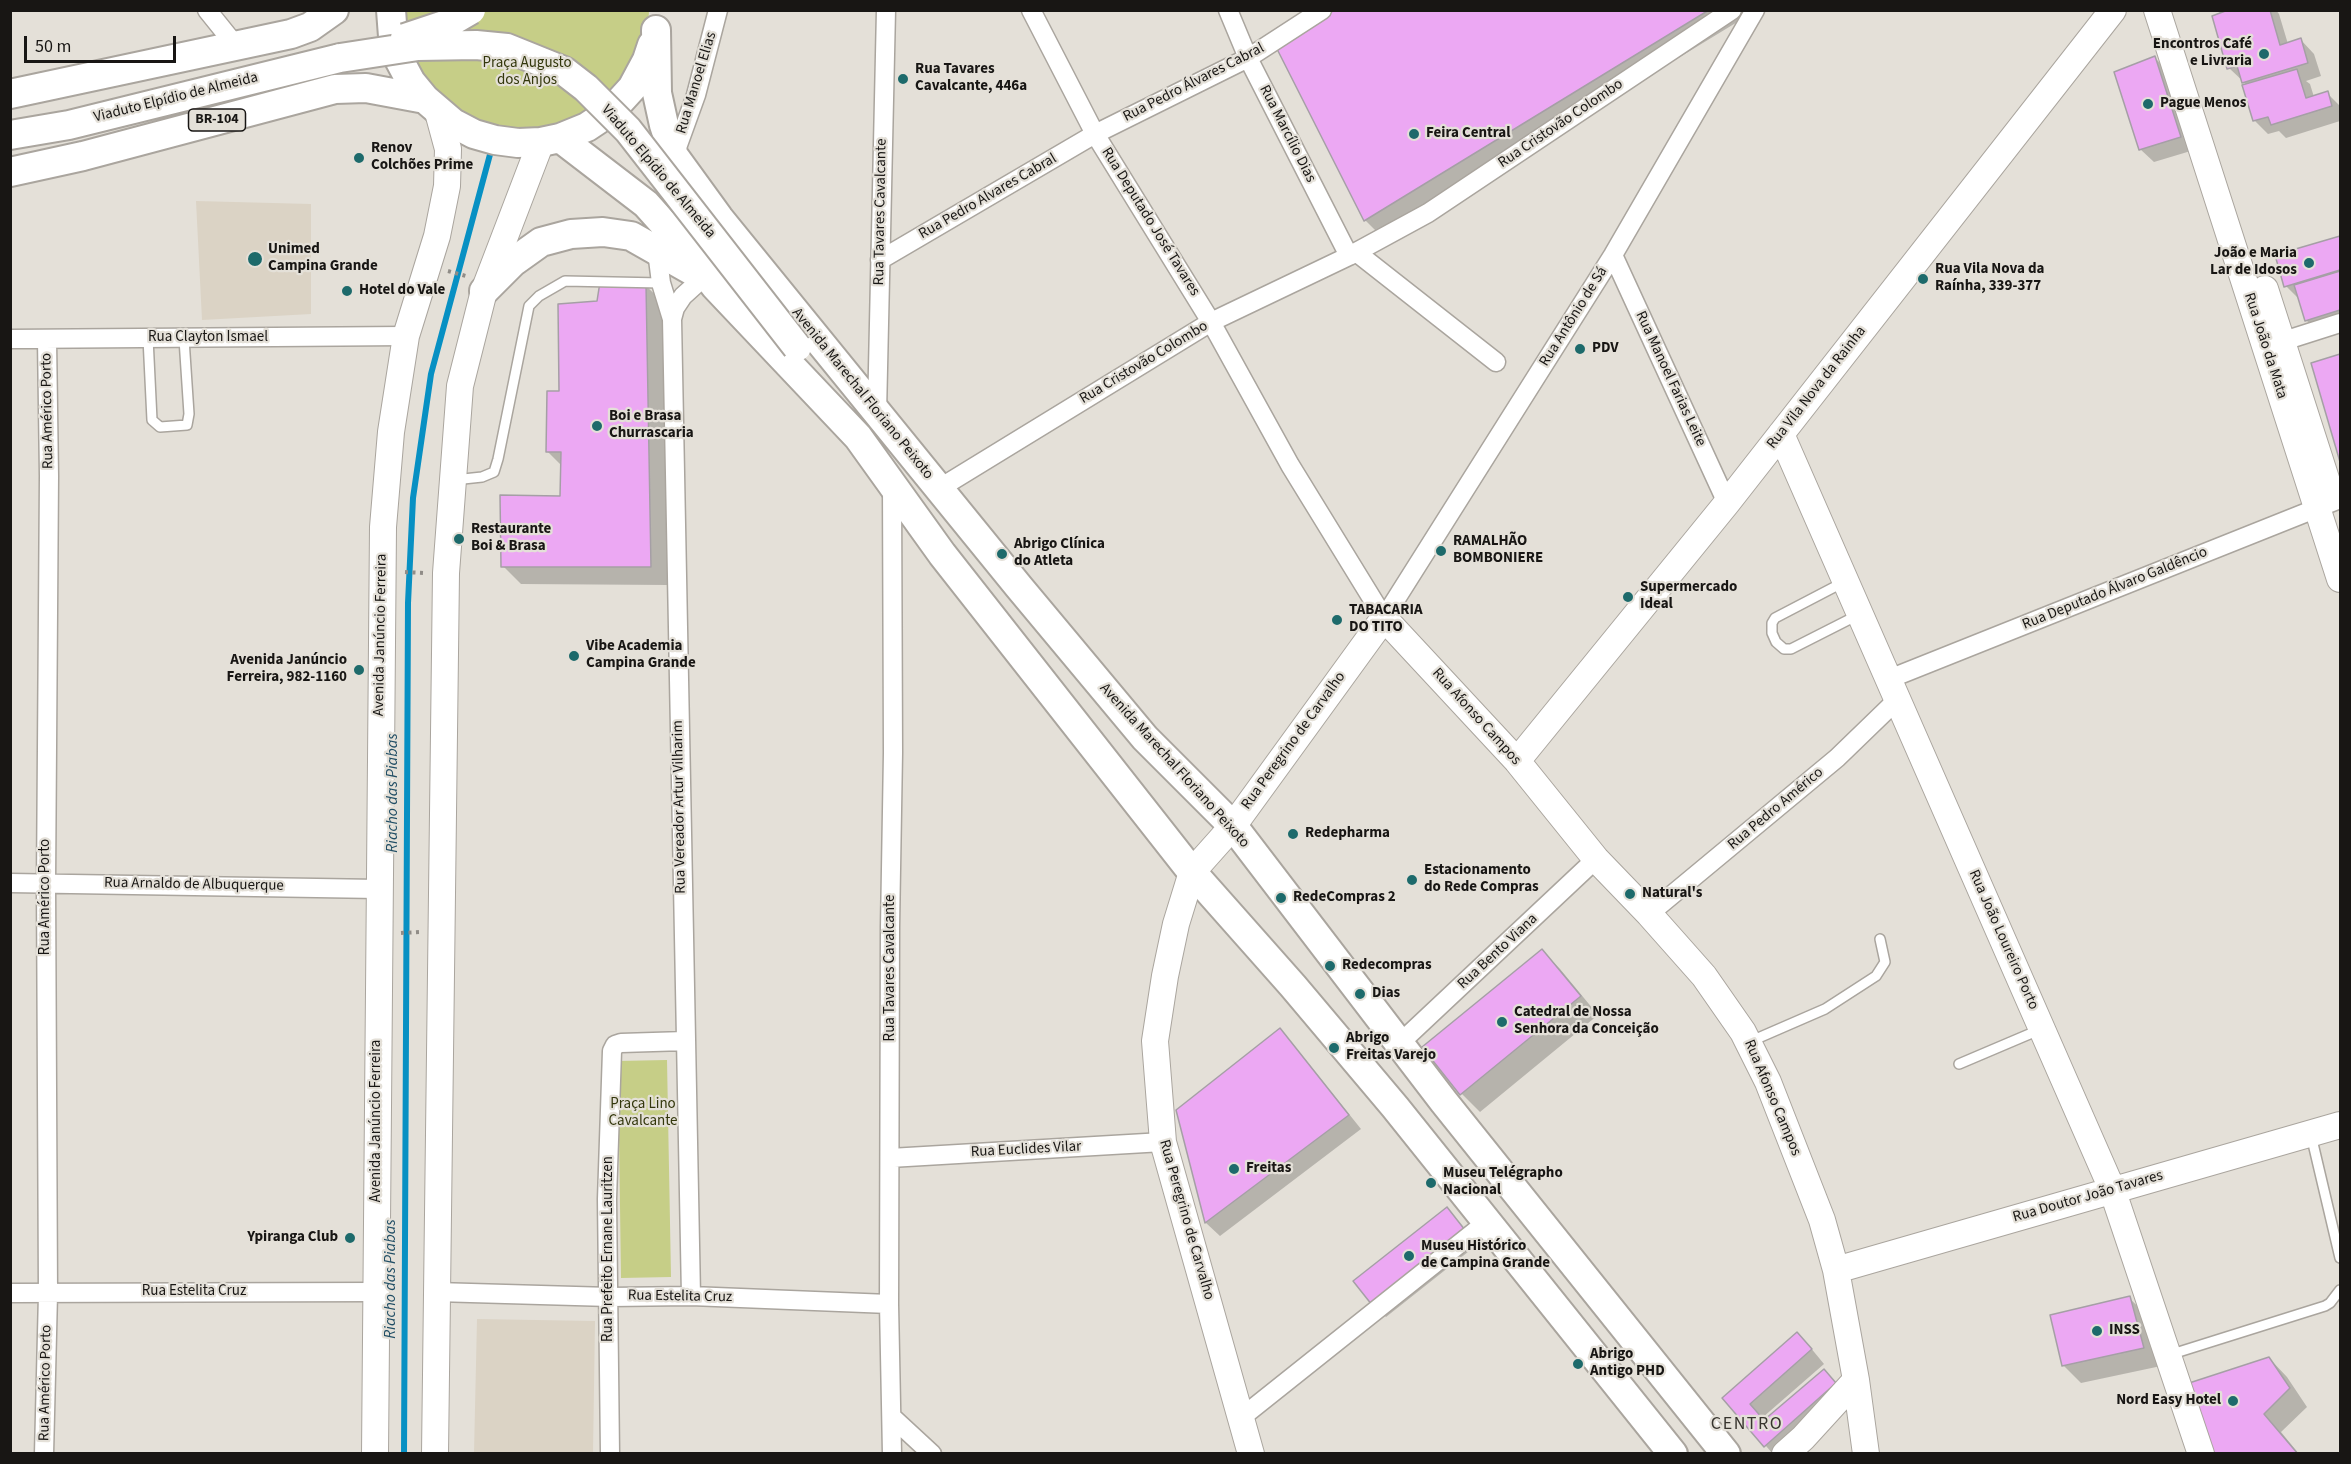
<!DOCTYPE html>
<meta charset="utf-8">
<style>
body{margin:0}
#map{position:relative;width:2351px;height:1464px;overflow:hidden;background:#e4e0d8;font-family:"Source Sans 3",sans-serif}
canvas{display:block}
.frame{position:absolute;inset:0;border:12px solid #181614;pointer-events:none}
.scale{position:absolute;left:24px;top:36px;width:152px;height:27px;box-sizing:border-box;border:3px solid #181614;border-top:0;padding-left:8px;font-size:18px;line-height:21px;white-space:nowrap;color:#181614;-webkit-text-stroke:4px #e4e0d8;paint-order:stroke}
</style>
<div id="map">
<canvas width="2351" height="1464"></canvas>
<div class="frame"></div>
<div class="scale">50 m</div>
</div>
<script>
const g = document.querySelector('canvas').getContext('2d');
g.lineJoin = 'round';
function paint(path, color) { g.fillStyle = color; g.fill(path, 'evenodd'); }
const shape = rows => new Path2D(rows.map(r => 'M' + r).join(''));
function strokePath(path, color, width, dash) { g.strokeStyle = color; g.lineWidth = width; g.lineCap = dash ? 'butt' : 'round'; g.setLineDash(dash || []); g.stroke(path); }
function label(font, color, halo, rows, align = 'center') {
  g.font = font + ' "Source Sans 3",sans-serif'; g.lineWidth = 4.5; g.setLineDash([]); g.textBaseline = 'middle'; g.strokeStyle = halo; g.fillStyle = color; for (const [text, x, y, turn = 0] of rows) {
    g.save(); g.translate(x, y); g.rotate((+turn || 0) * Math.PI / 180); g.textAlign = isNaN(turn) ? turn : align; if (halo) g.strokeText(text, 0, 0); g.fillText(text, 0, 0); g.restore();
  }
}
paint(shape([
 [196,201,311,204,311,314,202,320],
 [477,1319,595,1321,593,1453,474,1453]
]), '#dbd3c5');
paint(shape([
 [406,10,649,11,648,27,629,80,563,129,511,133,465,116,446,102,429,83,417,62,409,39],
 [667,1060,671,1277,621,1278,618,1061]
]), '#c6ce87');
paint(shape([
 [1337,10,1757,10,1383,238,1365,220,1278,48],
 [2217,10,2276,10,2279,14,2288,44,2301,40,2314,54,2321,76,2306,81,2310,84,2314,97,2327,93,2340,106,2340,121,2286,138,2279,131,2268,134,2255,121,2244,86,2247,85,2229,68,2221,14],
 [2155,58,2168,71,2194,150,2154,162,2140,149],
 [2340,237,2340,333,2324,338,2306,320,2300,300,2286,286,2277,256],
 [645,285,664,303,668,585,521,584,503,566,561,497,562,466,547,451,560,393,598,303],
 [2340,356,2340,456,2313,364],
 [1542,951,1560,969,1598,1015,1480,1112,1462,1094,1424,1047],
 [1280,1030,1293,1044,1361,1129,1220,1236,1206,1223,1178,1110],
 [1447,1209,1478,1244,1386,1317,1373,1304],
 [2129,1298,2148,1316,2161,1366,2081,1383,2063,1365],
 [1810,1347,1824,1364,1762,1418,1765,1422,1824,1371,1837,1384,1773,1454,1724,1398],
 [2269,1358,2287,1377,2307,1407,2281,1432,2299,1454,2212,1454]
]), '#0003');
strokePath(shape([
 [404,1454,408,603,413,498,431,374,492,147]
]), '#0790c3', 6);
const building = shape([
 [1334,10,1709,10,1364,221,1276,47,1334,10],
 [2228,10,2270,10,2280,45,2301,38,2308,63,2242,83,2237,66,2227,69,2212,16,2228,10],
 [2155,56,2181,137,2139,150,2114,72,2155,56],
 [2297,69,2306,98,2328,91,2332,106,2271,125,2268,117,2253,121,2242,85,2297,69],
 [2340,236,2340,270,2284,287,2275,255,2340,236],
 [2340,271,2340,310,2305,321,2294,285,2340,271],
 [600,282,646,284,651,567,501,567,500,495,560,496,561,452,546,452,547,391,559,391,558,304,597,301,600,282],
 [2340,354,2340,462,2311,363,2340,354],
 [1542,949,1581,996,1460,1095,1422,1047,1542,949],
 [1280,1028,1349,1115,1205,1223,1176,1110,1280,1028],
 [1447,1207,1465,1230,1372,1305,1353,1281,1447,1207],
 [2130,1296,2144,1348,2062,1366,2050,1315,2130,1296],
 [1797,1332,1812,1349,1750,1404,1764,1420,1824,1369,1836,1383,1764,1447,1722,1398,1797,1332],
 [2269,1357,2290,1388,2264,1414,2298,1454,2211,1454,2183,1385,2269,1357]
]);
paint(building, '#eca8f3');
strokePath(building, '#a59fa5', 1.5);
const lane = shape([
 [148,338,152,420,160,427,187,425,189,414,184,339],
 [454,480,482,477,494,472,498,459,529,306,539,296,565,281,661,283],
 [1844,582,1775,618,1772,623,1772,633,1776,642,1784,649,1791,649,1858,615],
 [1749,1042,1825,1009,1876,976,1885,962,1880,939],
 [1959,1064,2039,1030],
 [2311,1135,2340,1258],
 [2169,1355,2325,1306,2330,1303,2340,1290]
]);
const street = shape([
 [207,10,236,46],
 [1031,10,1095,134,1211,322,1290,465,1384,618,1613,255,1755,10],
 [1228,10,1248,58,1349,256],
 [674,156,696,95,718,10],
 [657,251,661,283,672,319,691,1296],
 [1356,252,1496,362],
 [1613,255,1727,503],
 [880,260,1095,134,1248,58,1322,10],
 [672,319,675,308,683,296,704,277],
 [10,339,406,336],
 [2271,345,2340,323],
 [877,413,886,10],
 [892,485,893,753,890,927,889,1304,892,1454],
 [940,488,1211,322,1349,256,1428,213,1732,10],
 [1889,679,2340,499],
 [10,883,378,889],
 [1649,914,1837,758,1898,699],
 [1399,1044,1596,859],
 [890,1158,1163,1142],
 [436,1292,610,1297,691,1296,889,1304],
 [10,1293,377,1292],
 [892,1417,932,1454],
 [1242,1417,1488,1221],
 [44,1454,48,1294,46,883,49,476,47,340],
 [610,1454,607,1199,612,1051,615,1045,621,1043,685,1041]
]);
const secondary = shape([
 [2157,10,2340,579],
 [2265,289,2329,488],
 [1781,434,2112,1189,2201,1454],
 [1517,761,1727,503,2113,10],
 [1836,1270,2340,1125],
 [375,1454,383,527,391,432,406,336,437,236,447,186,448,149,438,112],
 [435,1454,446,573,460,386,484,291,541,142],
 [1251,1454,1163,1142,1155,1041,1165,976,1176,924,1192,872,1233,826,1384,618,1517,761,1596,859,1649,914,1704,976,1743,1032,1768,1082,1822,1220,1836,1270,1856,1380,1866,1454],
 [1785,1454,1803,1438,1856,1380]
]);
const primary = shape([
 [391,10,394,50,411,82,425,99,453,123,474,134,495,140,518,143,541,142,560,138,587,127,611,111,632,88,647,60,652,45],
 [656,30,657,93,664,125,674,156,719,218,1019,587,1145,738,1233,826,1444,1102,1726,1454],
 [10,94,291,34,310,27,334,10],
 [10,135,69,125,340,58],
 [560,138,646,204,689,252,715,286,858,437,942,554,1192,872,1293,986,1395,1107,1673,1454],
 [10,172,83,156,335,89,366,88,425,99],
 [484,291,513,262,541,242,571,234,603,232,631,236,698,274]
]);
strokePath(lane, '#aaa59e', 12);
strokePath(street, '#aaa59e', 21);
strokePath(secondary, '#aaa59e', 28);
strokePath(primary, '#aaa59e', 32);
strokePath(shape([
 [448,271,466,276],
 [405,572,424,573],
 [401,933,421,932]
]), '#908c87', 4, [3, 4.5]);
strokePath(lane, '#fff', 9);
strokePath(street, '#fff', 18);
strokePath(secondary, '#fff', 26);
strokePath(primary, '#fff', 28);
const primaryBridge = shape([
 [405,38,447,24,471,10],
 [340,58,418,46,476,45,507,48,564,71,586,88,628,130,797,347]
]);
strokePath(primaryBridge, '#aaa59e', 32, []);
strokePath(primaryBridge, '#fff', 28);
for (const [x, y, r, color] of [
 [2264,54,6,"#1d6a6b"],
 [903,79,6,"#1d6a6b"],
 [2148,104,6,"#1d6a6b"],
 [1414,134,6,"#1d6a6b"],
 [359,158,6,"#1d6a6b"],
 [255,259,8,"#1d6a6b"],
 [2309,263,6,"#1d6a6b"],
 [1923,279,6,"#1d6a6b"],
 [347,291,6,"#1d6a6b"],
 [1580,349,6,"#1d6a6b"],
 [597,426,6,"#1d6a6b"],
 [459,539,6,"#1d6a6b"],
 [1441,551,6,"#1d6a6b"],
 [1002,554,6,"#1d6a6b"],
 [1628,597,6,"#1d6a6b"],
 [1337,620,6,"#1d6a6b"],
 [574,656,6,"#1d6a6b"],
 [359,670,6,"#1d6a6b"],
 [1293,834,6,"#1d6a6b"],
 [1412,880,6,"#1d6a6b"],
 [1630,894,6,"#1d6a6b"],
 [1281,898,6,"#1d6a6b"],
 [1330,966,6,"#1d6a6b"],
 [1360,994,6,"#1d6a6b"],
 [1502,1022,6,"#1d6a6b"],
 [1334,1048,6,"#1d6a6b"],
 [1234,1169,6,"#1d6a6b"],
 [1431,1183,6,"#1d6a6b"],
 [350,1238,6,"#1d6a6b"],
 [1409,1256,6,"#1d6a6b"],
 [2097,1331,6,"#1d6a6b"],
 [1578,1364,6,"#1d6a6b"],
 [2233,1401,6,"#1d6a6b"]
]) { const dot = new Path2D(); dot.arc(x, y, r, 0, 2 * Math.PI); g.fillStyle = color; g.fill(dot); strokePath(dot, '#e4e0d8', 2); }
for (const [x, y, w] of [
 [217,120,57]
]) { const box = new Path2D(); box.roundRect(x - w / 2, y - 11, w, 22, 4.5); g.fillStyle = '#e4e0d8'; g.fill(box); strokePath(box, '#181614', 1.5); }
label('bold 14px', '#181614', null, [
 ["BR-104",217,120]
]);
label('bold 15px', '#181614', '#e4e0d8', [
 ["Encontros Café",2252,45,"right"],
 ["e Livraria",2252,62,"right"],
 ["Rua Tavares",915,70],
 ["Cavalcante, 446a",915,87],
 ["Pague Menos",2160,104],
 ["Feira Central",1426,134],
 ["Renov",371,149],
 ["Colchões Prime",371,166],
 ["Unimed",268,250],
 ["Campina Grande",268,267],
 ["João e Maria",2297,254,"right"],
 ["Lar de Idosos",2297,271,"right"],
 ["Rua Vila Nova da",1935,270],
 ["Raínha, 339-377",1935,287],
 ["Hotel do Vale",359,291],
 ["PDV",1592,349],
 ["Boi e Brasa",609,417],
 ["Churrascaria",609,434],
 ["Restaurante",471,530],
 ["Boi & Brasa",471,547],
 ["RAMALHÃO",1453,542],
 ["BOMBONIERE",1453,559],
 ["Abrigo Clínica",1014,545],
 ["do Atleta",1014,562],
 ["Supermercado",1640,588],
 ["Ideal",1640,605],
 ["TABACARIA",1349,611],
 ["DO TITO",1349,628],
 ["Vibe Academia",586,647],
 ["Campina Grande",586,664],
 ["Avenida Janúncio",347,661,"right"],
 ["Ferreira, 982-1160",347,678,"right"],
 ["Redepharma",1305,834],
 ["Estacionamento",1424,871],
 ["do Rede Compras",1424,888],
 ["Natural's",1642,894],
 ["RedeCompras 2",1293,898],
 ["Redecompras",1342,966],
 ["Dias",1372,994],
 ["Catedral de Nossa",1514,1013],
 ["Senhora da Conceição",1514,1030],
 ["Abrigo",1346,1039],
 ["Freitas Varejo",1346,1056],
 ["Freitas",1246,1169],
 ["Museu Telégrapho",1443,1174],
 ["Nacional",1443,1191],
 ["Ypiranga Club",338,1238,"right"],
 ["Museu Histórico",1421,1247],
 ["de Campina Grande",1421,1264],
 ["INSS",2109,1331],
 ["Abrigo",1590,1355],
 ["Antigo PHD",1590,1372],
 ["Nord Easy Hotel",2221,1401,"right"]
], 'left');
label('15px', '#33370c', '#e4e0d8', [
 ["Praça Augusto",527,64],
 ["dos Anjos",527,81],
 ["Praça Lino",643,1105],
 ["Cavalcante",643,1122]
]);
label('15px', '#181614', '#e4e0d8', [
 ["Rua Manoel Elias",697,83,-73],
 ["Rua Pedro Álvares Cabral",1194,83,-27],
 ["Viaduto Elpídio de Almeida",176,98,-14],
 ["Rua Cristovão Colombo",1561,124,-34],
 ["Rua Marcílio Dias",1287,134,63],
 ["Viaduto Elpídio de Almeida",658,172,50],
 ["Rua Pedro Alvares Cabral",988,197,-30],
 ["Rua Tavares Cavalcante",881,212,-89],
 ["Rua Deputado José Tavares",1150,222,58],
 ["Rua Antônio de Sá",1574,317,-58],
 ["Rua Clayton Ismael",208,338],
 ["Rua João da Mata",2265,346,72],
 ["Rua Cristovão Colombo",1144,363,-31],
 ["Rua Manoel Farias Leite",1670,379,65],
 ["Rua Vila Nova da Rainha",1817,388,-52],
 ["Avenida Marechal Floriano Peixoto",862,394,51],
 ["Rua Américo Porto",48,411,-91],
 ["Rua Deputado Álvaro Galdêncio",2115,589,-22],
 ["Avenida Janúncio Ferreira",381,635,-89],
 ["Rua Afonso Campos",1476,717,48],
 ["Rua Peregrino de Carvalho",1294,741,-54],
 ["Avenida Marechal Floriano Peixoto",1174,766,48],
 ["Rua Vereador Artur Vilharim",680,807,-91],
 ["Rua Pedro Américo",1776,809,-40],
 ["Rua Arnaldo de Albuquerque",194,885,1],
 ["Rua Américo Porto",46,897,-90],
 ["Rua João Loureiro Porto",2003,940,66],
 ["Rua Bento Viana",1498,952,-43],
 ["Rua Tavares Cavalcante",891,968,-90],
 ["Rua Afonso Campos",1772,1098,67],
 ["Avenida Janúncio Ferreira",377,1121,-90],
 ["Rua Euclides Vilar",1026,1150,-3],
 ["Rua Doutor João Tavares",2088,1197,-16],
 ["Rua Peregrino de Carvalho",1186,1220,74],
 ["Rua Prefeito Ernane Lauritzen",609,1249,-90],
 ["Rua Estelita Cruz",194,1292],
 ["Rua Estelita Cruz",680,1297,1],
 ["Rua Américo Porto",46,1383,-89]
]);
label('italic 16px', '#214e65', '#e4e0d8', [
 ["Riacho das Piabas",393,793,-90],
 ["Riacho das Piabas",391,1279,-90]
]);
g.letterSpacing = '1.5px';
label('18px', '#37342e', '#e4e0d8', [
 ["CENTRO",1747,1425]
]);
g.letterSpacing = '0px';
</script>
